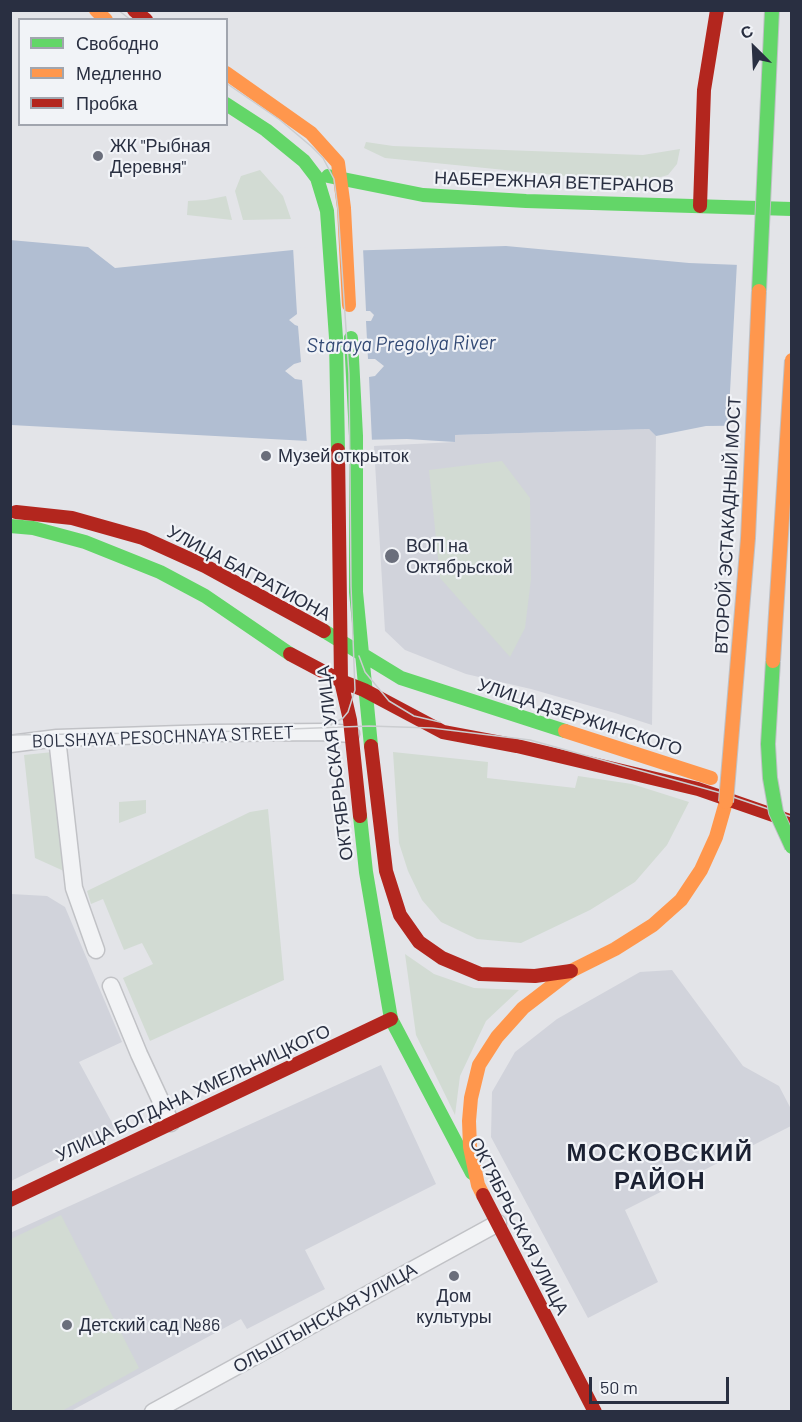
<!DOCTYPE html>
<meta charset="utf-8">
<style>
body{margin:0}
#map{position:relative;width:802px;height:1422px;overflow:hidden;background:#e3e4e8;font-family:Barlow,sans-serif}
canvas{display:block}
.frame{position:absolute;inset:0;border:12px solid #292f41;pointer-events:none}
.legend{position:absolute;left:18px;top:18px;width:210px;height:108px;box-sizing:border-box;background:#f1f3f7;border:2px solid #a1a5ae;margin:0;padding:8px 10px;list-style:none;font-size:18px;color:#292f41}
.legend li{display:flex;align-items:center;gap:12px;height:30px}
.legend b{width:30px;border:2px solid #a1a5ae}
.north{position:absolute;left:724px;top:18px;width:60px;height:60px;-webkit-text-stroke:4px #f1f3f7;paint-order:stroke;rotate:336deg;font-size:16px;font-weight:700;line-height:24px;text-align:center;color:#292f41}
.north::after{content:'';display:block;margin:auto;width:21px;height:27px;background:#292f41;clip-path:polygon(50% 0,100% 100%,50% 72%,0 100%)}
.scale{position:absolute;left:589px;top:1377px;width:140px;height:27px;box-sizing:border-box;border:3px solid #292f41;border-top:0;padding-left:8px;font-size:18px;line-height:21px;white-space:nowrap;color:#292f41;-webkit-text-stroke:4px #f1f3f7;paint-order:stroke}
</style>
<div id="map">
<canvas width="802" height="1422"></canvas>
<div class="frame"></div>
<ul class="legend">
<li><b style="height:8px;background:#63d668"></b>Свободно</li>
<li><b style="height:8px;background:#ff974d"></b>Медленно</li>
<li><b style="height:8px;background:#b3261e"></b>Пробка</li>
</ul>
<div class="north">С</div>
<div class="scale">50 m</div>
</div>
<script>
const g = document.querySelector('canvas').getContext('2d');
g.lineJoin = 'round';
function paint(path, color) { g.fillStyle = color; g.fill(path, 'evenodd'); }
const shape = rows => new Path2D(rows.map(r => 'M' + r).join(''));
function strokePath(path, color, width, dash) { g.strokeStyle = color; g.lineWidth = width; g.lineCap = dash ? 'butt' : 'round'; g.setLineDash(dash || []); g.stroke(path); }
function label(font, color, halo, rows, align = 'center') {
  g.font = font + ' Barlow,sans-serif'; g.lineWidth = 4.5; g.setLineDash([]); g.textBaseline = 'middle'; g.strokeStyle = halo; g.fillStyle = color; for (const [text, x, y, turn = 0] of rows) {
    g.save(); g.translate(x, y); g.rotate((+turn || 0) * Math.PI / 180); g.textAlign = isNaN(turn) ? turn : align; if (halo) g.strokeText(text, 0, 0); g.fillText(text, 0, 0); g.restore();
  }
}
paint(shape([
 [649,429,656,436,652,725,615,713,531,689,466,674,405,650,385,631,374,446,455,442,455,435],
 [11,894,47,896,65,907,122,1042,79,1062,116,1130,11,1181],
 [672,970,743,1066,779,1086,791,1109,791,1126,625,1210,658,1282,588,1318,491,1137,492,1092,515,1052,557,1019,640,972],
 [381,1065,436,1184,305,1250,325,1289,247,1329,241,1319,71,1411,11,1411,10,1233]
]), '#d1d3db');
paint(shape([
 [366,142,393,146,643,155,680,149,677,164,668,175,650,180,595,179,385,158,364,148],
 [260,170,283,196,291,219,243,220,235,191,241,176],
 [226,196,232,220,187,215,188,201,206,200],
 [502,461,530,498,531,579,525,628,510,657,440,578,429,470],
 [53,752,66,872,35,858,24,755],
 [393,752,488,762,487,778,575,788,578,776,632,784,689,802,667,845,635,882,590,910,521,943,477,939,441,922,422,900,408,871,399,843],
 [146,800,146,813,119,823,119,802],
 [268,809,284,980,150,1041,123,978,153,964,142,943,124,950,103,899,91,904,87,891,250,812],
 [405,954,434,974,474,988,519,990,486,1021,460,1076,455,1115,416,1035],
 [61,1215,139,1368,62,1411,12,1411,10,1408,11,1239]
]), '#d2dbd3');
paint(shape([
 [10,240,88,247,115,268,293,250,340,251,506,246,689,263,791,267,791,425,706,426,656,436,649,429,455,435,455,442,407,439,308,441,11,425]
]), '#b1bed2');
paint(shape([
 [293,247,363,248,366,311,370,311,374,315,371,321,366,321,368,359,375,359,384,366,375,376,369,377,372,442,307,444,302,380,295,379,285,371,294,364,301,362,298,326,295,325,289,320,297,314],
 [737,262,792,264,792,428,728,429]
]), '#e3e4e8');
const street = shape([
 [57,738,74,888,96,950],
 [10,744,57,738,212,733,324,732,351,734],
 [111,986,139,1054,171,1123],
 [153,1412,498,1223]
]);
strokePath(street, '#c1c2c6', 19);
strokePath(street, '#f2f3f5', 16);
strokePath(shape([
 [226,104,266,130,304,161,317,178,327,211,336,338,338,450],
 [328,176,423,195,526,201,792,209],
 [351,338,356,436,356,592,371,746],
 [10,526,33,528,85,542,160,572,205,596,290,654],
 [324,631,401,678,565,731],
 [360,816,366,872,391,1019,472,1173]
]), '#63d668', 14);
strokePath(shape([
 [96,10,106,20],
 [226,73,311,133,338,163,344,208,349,305],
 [565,731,711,778],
 [483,1195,478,1185,470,1147,469,1121,471,1098,479,1065,497,1037,523,1008,571,971,615,949,653,925,681,900,701,870,716,837,726,802]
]), '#ff974d', 14);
strokePath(shape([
 [134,10,146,20],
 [700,206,704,90,717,10],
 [338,450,341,681,350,720,360,816],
 [16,512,72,518,143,538,205,566,324,631],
 [290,654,341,681,364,690,443,732,517,746,698,789,790,821],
 [371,746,386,871,400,915,419,942,442,958,480,974,535,976,571,971],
 [483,1195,595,1412],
 [10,1200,391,1019]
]), '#b3261e', 14);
strokePath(shape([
 [118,10,131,20],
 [226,83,280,120,312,147,323,158,334,179,338,209,349,374,351,586,355,690,348,712,343,718,331,725],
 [359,656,365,672,389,701,414,716,440,722],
 [10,735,211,732,369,726,432,728,530,740,721,793,792,817]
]), '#cbcdd0', 1.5);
const fastBridge = shape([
 [759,291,772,10],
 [773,661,768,744,770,778,776,812,792,847]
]);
const slowBridge = shape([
 [773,661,792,360],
 [726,802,748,538,759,291]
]);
strokePath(fastBridge, '#bfc1c5', 16, []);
strokePath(slowBridge, '#bfc1c5', 16, []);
strokePath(fastBridge, '#63d668', 14);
strokePath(slowBridge, '#ff974d', 14);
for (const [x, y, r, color] of [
 [98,156,6,"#6a6e7b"],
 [266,456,6,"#6a6e7b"],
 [392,556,8,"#6a6e7b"],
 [454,1276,6,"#6a6e7b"],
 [67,1325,6,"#6a6e7b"]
]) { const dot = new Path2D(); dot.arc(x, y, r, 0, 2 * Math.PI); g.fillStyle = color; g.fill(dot); strokePath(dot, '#f1f3f7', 2); }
label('18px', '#292f41', '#f1f3f7', [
 ["ЖК \"Рыбная",110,146],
 ["Деревня\"",110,167],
 ["Музей открыток",278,456],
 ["ВОП на",406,546],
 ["Октябрьской",406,567],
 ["Дом",454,1296,"center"],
 ["культуры",454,1317,"center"],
 ["Детский сад №86",79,1325]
], 'left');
label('18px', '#292f41', '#f1f3f7', [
 ["НАБЕРЕЖНАЯ ВЕТЕРАНОВ",554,182,2],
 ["ВТОРОЙ ЭСТАКАДНЫЙ МОСТ",728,525,-87],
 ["УЛИЦА БАГРАТИОНА",249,573,28],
 ["УЛИЦА ДЗЕРЖИНСКОГО",580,717,18],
 ["BOLSHAYA PESOCHNAYA STREET",163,737,-2],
 ["ОКТЯБРЬСКАЯ УЛИЦА",335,763,-97],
 ["УЛИЦА БОГДАНА ХМЕЛЬНИЦКОГО",193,1093,-25],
 ["ОКТЯБРЬСКАЯ УЛИЦА",519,1226,63],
 ["ОЛЬШТЫНСКАЯ УЛИЦА",325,1318,-29]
]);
label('italic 20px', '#334a75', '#f1f3f7', [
 ["Staraya Pregolya River",401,344,-1]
]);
g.letterSpacing = '1.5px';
label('bold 24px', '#1b2132', '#f1f3f7', [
 ["МОСКОВСКИЙ",660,1153],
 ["РАЙОН",660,1181]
]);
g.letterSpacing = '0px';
</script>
